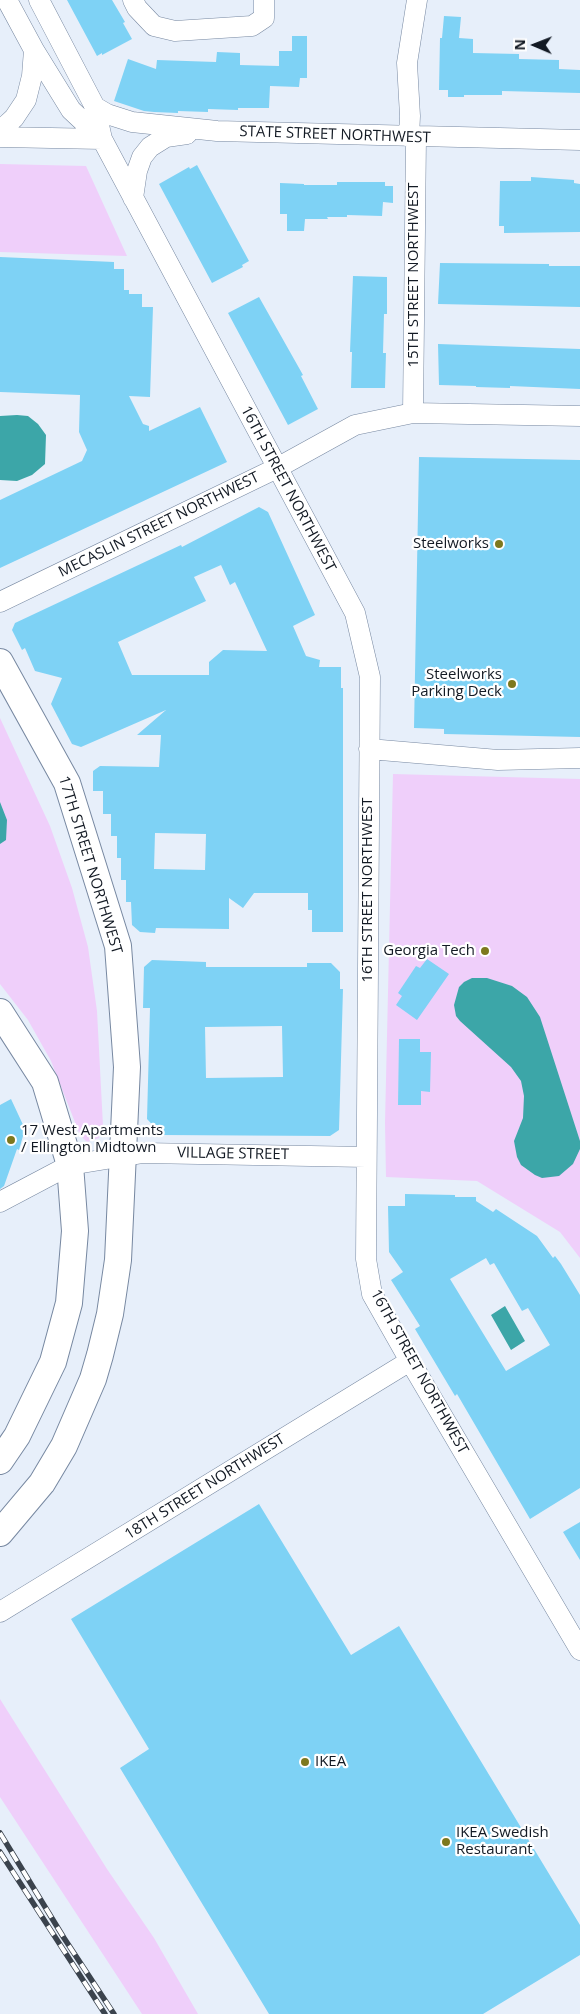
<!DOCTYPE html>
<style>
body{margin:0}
#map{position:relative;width:580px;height:2014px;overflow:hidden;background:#e7effa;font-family:"Open Sans",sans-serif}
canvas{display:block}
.north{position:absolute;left:510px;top:20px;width:50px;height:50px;-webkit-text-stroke:4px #fff;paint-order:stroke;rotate:271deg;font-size:14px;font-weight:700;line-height:20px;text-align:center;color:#131a24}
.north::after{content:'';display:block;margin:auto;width:18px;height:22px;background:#131a24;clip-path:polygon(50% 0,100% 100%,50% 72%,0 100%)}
</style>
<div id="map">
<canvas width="580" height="2014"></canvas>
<div class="north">N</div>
</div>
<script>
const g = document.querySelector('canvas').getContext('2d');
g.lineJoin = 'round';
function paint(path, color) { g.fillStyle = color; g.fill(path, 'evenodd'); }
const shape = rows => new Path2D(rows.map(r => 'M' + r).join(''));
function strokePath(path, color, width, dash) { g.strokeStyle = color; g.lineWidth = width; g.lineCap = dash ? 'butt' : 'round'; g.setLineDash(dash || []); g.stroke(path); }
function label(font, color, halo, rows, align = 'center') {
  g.font = font + ' "Open Sans",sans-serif'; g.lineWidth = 4.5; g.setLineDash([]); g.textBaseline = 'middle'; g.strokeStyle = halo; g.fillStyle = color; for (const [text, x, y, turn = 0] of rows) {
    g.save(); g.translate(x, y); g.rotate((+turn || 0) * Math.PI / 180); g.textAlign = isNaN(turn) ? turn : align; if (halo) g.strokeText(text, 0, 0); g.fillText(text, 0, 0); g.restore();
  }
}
paint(shape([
 [0,164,86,166,127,256,0,252],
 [0,718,50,826,72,888,88,947,97,1011,103,1126,99,1138,87,1142,80,1135,51,1061,28,1020,0,984],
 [393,774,580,779,580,1258,560,1232,477,1181,386,1177,385,1123],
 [0,1699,107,1869,154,1938,198,2014,142,2014,0,1797]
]), '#efcffa');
paint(shape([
 [17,415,28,416,38,424,46,435,45,464,32,475,17,481,0,480,0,416],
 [0,802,7,820,6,840,0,844],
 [472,978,487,978,512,986,527,997,540,1017,580,1141,580,1149,573,1164,559,1176,542,1178,535,1175,521,1165,517,1157,514,1141,523,1118,524,1096,521,1081,511,1067,460,1021,456,1016,454,1005,459,987,464,982],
 [505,1306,525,1341,511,1350,491,1315]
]), '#3ca6a8');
paint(shape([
 [67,0,112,0,125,22,123,23,132,39,102,55,102,53,97,56],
 [444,16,461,17,459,38,473,39,473,53,519,54,519,59,559,60,559,69,580,70,580,93,502,91,502,95,464,95,464,97,448,97,448,90,439,90,440,38,442,38],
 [292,36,307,36,307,78,300,78,299,87,270,86,269,108,238,108,238,110,208,109,208,112,178,111,178,113,154,112,144,111,114,101,128,59,156,69,157,60,216,62,217,52,240,53,240,65,279,66,279,51,292,51],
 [197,165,249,261,242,265,243,267,212,283,159,184,189,167,190,169],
 [531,177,574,180,574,183,580,184,580,232,504,233,504,226,499,226,500,181,531,181],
 [337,182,385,182,385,186,393,186,393,203,383,202,382,216,347,215,347,217,327,217,328,219,305,219,304,231,287,231,287,214,280,214,280,183,304,184,304,185,337,185],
 [0,257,114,262,114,269,124,269,124,290,129,290,129,294,142,294,142,307,153,307,150,397,129,396,143,424,149,426,149,431,200,407,227,462,0,568,0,500,82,461,87,450,79,432,80,395,0,392],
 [440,263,549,264,549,266,580,266,580,307,438,304],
 [353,276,387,277,387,314,384,314,383,353,386,353,385,388,351,388,352,352,350,352],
 [259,297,303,375,301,376,318,409,288,425,228,313],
 [438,344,580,349,580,389,510,386,510,388,476,387,476,386,439,385],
 [419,457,580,460,580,737,444,734,444,729,414,728],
 [259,507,268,512,315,615,293,626,306,656,320,660,319,667,341,667,341,688,343,688,343,932,312,932,312,910,308,910,308,893,254,893,243,908,229,898,229,929,156,928,155,933,140,932,132,925,131,902,126,902,126,880,121,880,121,858,117,858,117,836,111,836,111,814,103,814,103,791,93,791,93,771,100,766,159,767,161,735,137,735,166,710,81,747,72,744,51,704,62,678,35,671,25,648,22,650,12,630,15,623,181,545,182,547],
 [221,565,230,585,235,582,267,651,223,650,209,662,209,675,132,675,118,642,206,601,194,577],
 [155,833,206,834,205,870,154,869],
 [427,959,449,974,417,1020,396,1005,402,996,398,993,416,966,420,968],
 [152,960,206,962,206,967,307,967,307,963,331,963,340,972,340,989,343,989,339,1130,330,1136,162,1135,147,1119,150,1008,143,1008,144,967],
 [282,1026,283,1077,206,1078,205,1027],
 [399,1039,420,1039,420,1052,431,1052,430,1092,421,1091,421,1105,398,1105],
 [11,1099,25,1129,19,1150,17,1149,4,1186,0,1189,0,1105],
 [405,1194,455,1195,455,1197,476,1197,476,1201,493,1212,496,1209,537,1236,553,1258,555,1256,561,1264,580,1295,580,1488,530,1519,457,1394,455,1396,415,1329,420,1326,391,1280,403,1272,389,1252,388,1206,405,1206],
 [486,1258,490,1265,494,1263,522,1311,528,1308,550,1345,506,1371,450,1279],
 [259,1504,351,1655,399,1626,580,1925,580,1955,483,2014,269,2014,120,1768,149,1749,71,1619],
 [580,1522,580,1560,563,1532]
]), '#7ed2f5');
const minor = shape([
 [7,0,34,50,71,110,102,139],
 [39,0,95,107,102,139,355,613,370,677,366,1259,372,1294,410,1361,580,1650],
 [133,0,137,8,154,26,175,31,252,26,264,18,264,0],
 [95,107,107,114,132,122,217,131,580,140],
 [0,131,14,118,26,100,32,76,34,50],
 [0,137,102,139],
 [409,137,410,116,407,63,417,0],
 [133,198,137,171,142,157,150,147,166,137,187,134],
 [413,413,416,137],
 [0,602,277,468,355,425,413,413,580,416],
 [369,749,498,760,580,758],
 [0,1202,70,1165,143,1153,366,1157],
 [0,1612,410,1361]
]);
const major = shape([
 [0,662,67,783,118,946,127,1067,118,1260,110,1314,100,1355,93,1379,64,1446,42,1483,0,1533],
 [0,1012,45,1082,70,1165,75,1231,69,1303,53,1362,17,1436,0,1461]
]);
strokePath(minor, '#7788a1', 21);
strokePath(major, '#7788a1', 28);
strokePath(minor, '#fff', 20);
strokePath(major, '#fff', 26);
const rail = shape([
 [0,1833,64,1938,114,2014],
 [0,1852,105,2014]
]);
strokePath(rail, '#3b434d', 5.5);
strokePath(rail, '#fff', 4, [11]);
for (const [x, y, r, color] of [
 [499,544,5,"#7d781e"],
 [512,684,5,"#7d781e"],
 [485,951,5,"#7d781e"],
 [11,1140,5,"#7d781e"],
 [305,1762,5,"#7d781e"],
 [446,1842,5,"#7d781e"]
]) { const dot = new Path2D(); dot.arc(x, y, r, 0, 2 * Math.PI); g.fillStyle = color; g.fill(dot); strokePath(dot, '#fff', 2); }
label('15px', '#131a24', '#fff', [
 ["STATE STREET NORTHWEST",335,135,2],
 ["15TH STREET NORTHWEST",414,275,-90],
 ["16TH STREET NORTHWEST",288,489,62],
 ["MECASLIN STREET NORTHWEST",159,525,-26],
 ["17TH STREET NORTHWEST",90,865,73],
 ["16TH STREET NORTHWEST",368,890,-90],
 ["VILLAGE STREET",233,1154,1],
 ["16TH STREET NORTHWEST",419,1372,61],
 ["18TH STREET NORTHWEST",205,1487,-32]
]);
label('15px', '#131a24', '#fff', [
 ["Steelworks",489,544],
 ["Steelworks",502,675],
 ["Parking Deck",502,692],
 ["Georgia Tech",475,951],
 ["17 West Apartments",21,1131,"left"],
 ["/ Ellington Midtown",21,1148,"left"],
 ["IKEA",315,1762,"left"],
 ["IKEA Swedish",456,1833,"left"],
 ["Restaurant",456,1850,"left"]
], 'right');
</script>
